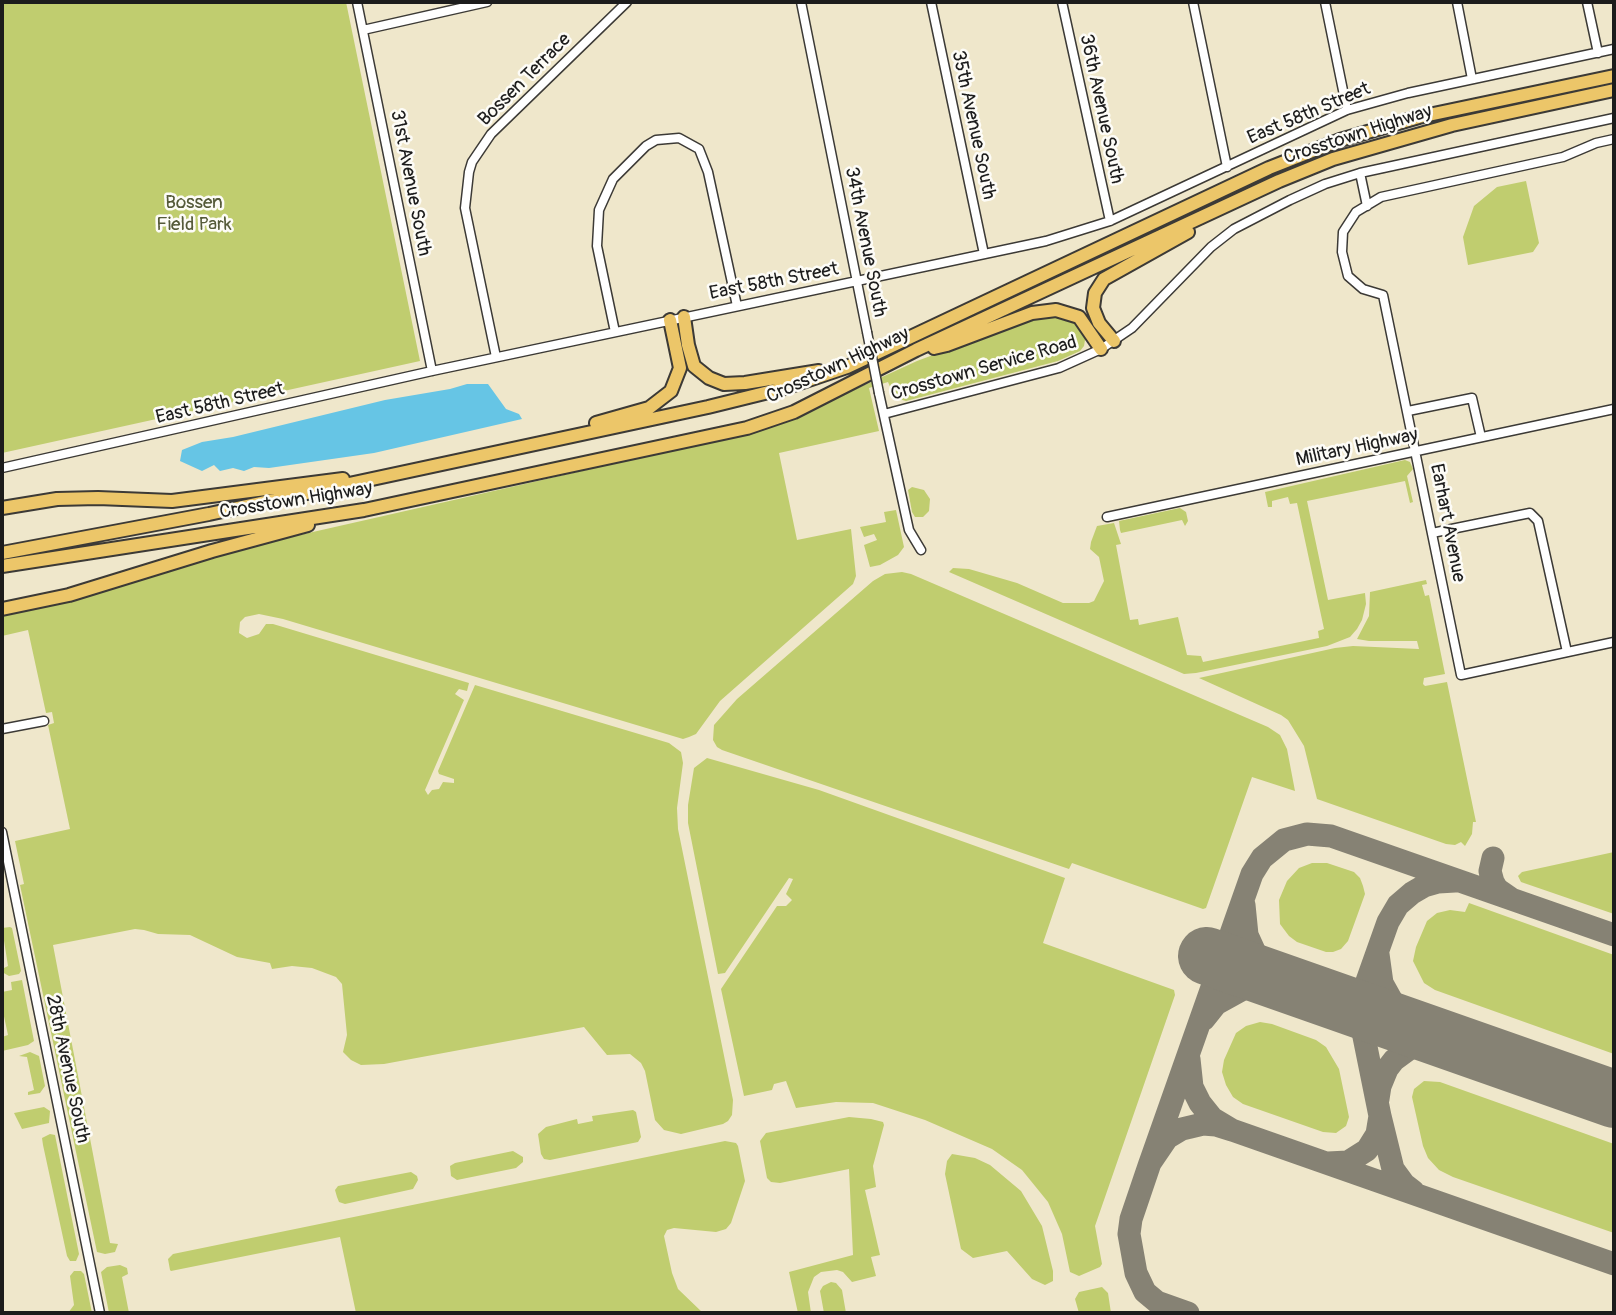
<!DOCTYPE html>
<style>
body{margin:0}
#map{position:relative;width:1616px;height:1315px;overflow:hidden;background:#efe7cb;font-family:Pangolin,sans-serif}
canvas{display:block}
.frame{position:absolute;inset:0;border:4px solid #1c1c1c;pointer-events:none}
</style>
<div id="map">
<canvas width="1616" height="1315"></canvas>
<div class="frame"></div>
</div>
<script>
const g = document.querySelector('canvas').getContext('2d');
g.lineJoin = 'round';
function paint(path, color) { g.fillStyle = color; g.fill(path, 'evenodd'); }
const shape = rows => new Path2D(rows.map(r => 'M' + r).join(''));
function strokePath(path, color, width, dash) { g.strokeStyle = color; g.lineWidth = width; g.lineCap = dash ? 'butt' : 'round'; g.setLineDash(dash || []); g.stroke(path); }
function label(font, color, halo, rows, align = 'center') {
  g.font = font + ' Pangolin,sans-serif'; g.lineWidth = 5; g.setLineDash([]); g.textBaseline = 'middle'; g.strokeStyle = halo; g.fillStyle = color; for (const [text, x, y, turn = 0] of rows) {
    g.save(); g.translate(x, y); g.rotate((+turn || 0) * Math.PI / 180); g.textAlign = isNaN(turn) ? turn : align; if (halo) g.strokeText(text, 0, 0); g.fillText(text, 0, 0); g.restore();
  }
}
paint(shape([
 [2,2,346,2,420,361,2,453],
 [1526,181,1539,243,1533,252,1468,265,1463,237,1474,206,1497,187],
 [1048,314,1073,319,1086,334,1084,346,1080,351,1058,361,906,401,895,398,888,382,869,388,879,431,779,453,797,540,851,529,856,576,853,584,720,701,696,734,689,737,683,739,283,619,259,614,245,617,240,622,239,633,247,638,259,634,266,624,273,624,469,683,467,691,459,689,455,694,464,700,425,790,428,795,432,790,439,789,443,782,454,783,454,779,439,774,438,771,475,685,669,743,681,752,683,763,677,808,678,829,733,1100,732,1115,728,1121,723,1124,681,1134,664,1130,655,1120,645,1071,641,1063,630,1054,607,1055,584,1027,384,1064,361,1065,351,1060,343,1052,347,1035,342,984,336,977,312,968,292,966,272,969,270,963,237,957,190,935,158,934,144,930,135,929,53,945,110,1243,118,1244,115,1252,105,1254,97,1252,20,885,24,884,15,841,70,829,48,725,54,723,52,712,46,713,28,630,2,636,2,613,94,592,276,539,304,534,727,438,762,428,819,406,917,361,1029,319],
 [1405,460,1410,462,1413,469,1407,476,1413,502,1410,503,1405,481,1307,501,1328,600,1365,593,1366,604,1362,620,1357,629,1350,637,1327,646,1196,673,1184,674,949,572,953,568,969,569,1017,583,1063,603,1089,603,1094,601,1104,581,1099,557,1090,549,1091,542,1097,526,1114,523,1121,544,1116,545,1130,620,1138,619,1139,625,1178,617,1187,655,1201,656,1203,662,1319,638,1318,631,1324,629,1297,503,1290,504,1288,497,1272,501,1272,507,1268,507,1265,492],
 [912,487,924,490,930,499,929,511,923,517,915,517,912,512,908,490],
 [1180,508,1186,512,1188,521,1185,526,1182,520,1121,533,1120,530,1119,521],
 [896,510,904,547,898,555,880,565,870,567,864,545,877,540,874,534,864,537,860,527,886,522,884,512],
 [902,572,911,574,1268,727,1280,735,1287,749,1295,791,1252,777,1206,908,1203,909,1072,863,1069,869,722,750,717,747,713,740,714,725,737,699,873,581,885,574],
 [1426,580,1427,584,1422,585,1425,596,1429,595,1445,674,1424,678,1423,684,1425,686,1447,682,1476,822,1473,822,1472,834,1465,846,1461,842,1455,845,1446,844,1317,799,1304,746,1288,720,1281,715,1199,678,1335,648,1353,646,1419,649,1417,641,1369,641,1357,639,1369,616,1370,592],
 [707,758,819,790,1065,878,1043,943,1174,990,1175,995,1095,1226,1102,1264,1100,1267,1079,1276,1070,1272,1062,1234,1048,1202,1022,1170,992,1149,925,1120,873,1103,836,1102,796,1108,786,1081,774,1084,772,1090,744,1096,721,989,777,906,786,906,792,900,786,894,793,879,789,878,727,970,725,973,718,974,688,823,688,805,694,768],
 [1614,852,1614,914,1521,882,1518,876,1522,872],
 [1312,863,1327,863,1354,872,1360,878,1363,886,1365,894,1348,941,1341,949,1333,952,1326,952,1297,942,1289,936,1280,924,1279,900,1287,881,1299,868],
 [1469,903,1614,955,1614,1054,1435,990,1424,983,1413,961,1416,947,1427,921,1437,913,1450,910,1465,912],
 [10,927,12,928,21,971,19,974,9,976,2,972,2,969,8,966,2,928],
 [22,980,34,1041,28,1045,2,1051,2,1037,8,1035,2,1007,2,992,12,990,11,982],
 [1260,1022,1272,1024,1316,1040,1326,1047,1339,1069,1349,1117,1346,1126,1336,1133,1323,1132,1243,1104,1233,1097,1226,1085,1222,1072,1224,1060,1236,1033,1246,1026],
 [30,1052,39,1056,45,1086,40,1093,28,1095,28,1092,34,1090,27,1057,19,1056],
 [1424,1081,1440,1082,1614,1144,1614,1233,1453,1177,1439,1170,1428,1158,1423,1146,1412,1097,1414,1089],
 [44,1107,50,1111,49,1123,22,1129,14,1113],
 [633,1110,636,1112,641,1137,638,1142,550,1160,544,1159,541,1154,538,1134,546,1127,577,1119,578,1124,593,1121,592,1116],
 [849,1117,871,1119,883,1122,884,1125,873,1166,876,1187,865,1190,880,1255,871,1257,876,1276,852,1282,843,1272,837,1270,821,1272,814,1277,808,1292,811,1313,798,1313,789,1272,853,1255,849,1169,780,1183,771,1182,767,1178,760,1141,766,1133],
 [50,1134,55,1135,79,1254,76,1261,70,1261,67,1256,43,1145,42,1138],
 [725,1141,736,1143,738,1146,745,1181,731,1223,726,1229,716,1232,674,1228,667,1230,664,1236,672,1273,678,1289,703,1313,356,1313,340,1237,171,1271,170,1270,168,1259,173,1254],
 [513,1151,523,1157,523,1162,516,1168,457,1180,451,1176,450,1166,455,1163],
 [952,1154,975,1158,990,1165,1021,1191,1042,1226,1053,1271,1053,1281,1045,1285,1032,1279,1007,1251,973,1258,961,1249,945,1174,947,1161],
 [411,1172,417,1176,418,1180,413,1189,345,1204,339,1202,337,1197,335,1190,338,1186],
 [120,1265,127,1268,128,1274,122,1277,129,1313,109,1313,101,1272,107,1267],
 [74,1271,81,1271,84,1274,92,1313,68,1313,74,1305,70,1276],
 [831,1282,836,1283,842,1290,846,1313,824,1313,820,1291,823,1286],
 [1102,1287,1108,1293,1111,1313,1079,1313,1075,1299,1079,1292]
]), '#c0cd6f');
paint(shape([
 [467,384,488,384,506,409,519,414,522,419,374,453,269,468,254,467,244,471,233,468,220,471,214,465,202,471,180,461,182,450,202,442,233,437,385,400,450,389]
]), '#66c5e5');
strokePath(shape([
 [1493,858,1490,871,1493,882,1497,889,1510,898],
 [1204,1019,1216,1004,1245,988,1266,985,1302,990,1273,975,1257,957,1247,935,1244,905],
 [1378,1099,1380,1086,1387,1069,1394,1060,1409,1049,1435,1042,1471,1049,1419,1027,1397,1010,1382,983,1378,954],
 [1380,1116,1362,1027,1363,1000,1367,981,1388,922,1398,905,1412,893,1424,886,1438,882,1455,881],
 [1232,1130,1614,1264],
 [1150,1163,1252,874,1262,858,1284,840,1307,834,1331,836,1614,935],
 [1328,1163,1348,1162,1367,1150,1377,1134,1380,1116,1393,1169,1404,1184,1413,1191],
 [1188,1313,1157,1302,1145,1292,1136,1273,1129,1234,1131,1219,1150,1163,1167,1138,1182,1129,1203,1124,1216,1125,1232,1130,1212,1118,1200,1103,1192,1087,1189,1059]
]), '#868274', 23);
strokePath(shape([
 [1207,956,1614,1099]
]), '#868274', 58);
const minor = shape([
 [357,2,432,371],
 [801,2,867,332],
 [931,2,984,254],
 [1062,2,1110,221],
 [1193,2,1227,167],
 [1325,2,1347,110],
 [1457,2,1472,79],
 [1587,2,1598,53],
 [363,30,487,2],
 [1614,139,1596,143,1563,157,1381,197,1356,212,1343,232,1342,252,1348,276,1363,289,1383,295,1461,675,1614,642],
 [1360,173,1367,206],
 [615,332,597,246,599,210,613,179,646,146,656,140,679,138,699,149,708,172,737,306],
 [496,357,465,208,469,172,472,162,491,134,627,2],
 [879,393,909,530,921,550],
 [1408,411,1472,398,1481,437],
 [884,414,1059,368,1101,349,1132,328,1211,247,1234,229,1290,200,1325,184,1360,173,1614,118],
 [2,468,432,371,1046,241,1110,221,1347,110,1408,93,1614,49],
 [1107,517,1614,409],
 [1432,533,1530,513,1538,521,1567,652],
 [2,729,44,721],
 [2,832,100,1313]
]);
const highway = shape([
 [684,317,688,345,694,366,709,378,724,384,745,383,819,371],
 [1114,341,1099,323,1093,308,1095,293,1104,279,1188,232],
 [934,348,947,345,1032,313,1056,310,1079,317,1101,349],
 [596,423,649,408,671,391,680,368,670,320],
 [2,508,57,499,98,498,172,501,343,479],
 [2,553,209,514,708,407,785,388,847,367,1269,168,1340,140,1419,117,1614,76],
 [2,566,364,510,747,428,794,412,916,350,1279,181,1333,159,1452,125,1614,90],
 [2,609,69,595,212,551,308,525]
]);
strokePath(minor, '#3c3a36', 11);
strokePath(highway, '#3c3a36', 16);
strokePath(minor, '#fff', 8);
strokePath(highway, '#ecc669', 12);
const minorBridge = shape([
 [867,332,879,393]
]);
strokePath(minorBridge, '#3c3a36', 11, []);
strokePath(minorBridge, '#fff', 8);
label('19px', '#1c1c1c', '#fdfcf7', [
 ["Bossen Terrace",525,80,-45],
 ["36th Avenue South",1101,109,78],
 ["East 58th Street",1309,114,-23],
 ["35th Avenue South",973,125,78],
 ["Crosstown Highway",1358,135,-18],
 ["31st Avenue South",410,183,79],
 ["34th Avenue South",865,242,79],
 ["East 58th Street",774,282,-11],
 ["Crosstown Highway",838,366,-25],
 ["Crosstown Service Road",984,369,-16],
 ["East 58th Street",220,404,-13],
 ["Military Highway",1357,448,-12],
 ["Crosstown Highway",296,501,-9],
 ["Earhart Avenue",1447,523,79],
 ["28th Avenue South",67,1069,78]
]);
label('19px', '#555a39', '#fdfcf7', [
 ["Bossen",194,203],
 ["Field Park",194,225]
]);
</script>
